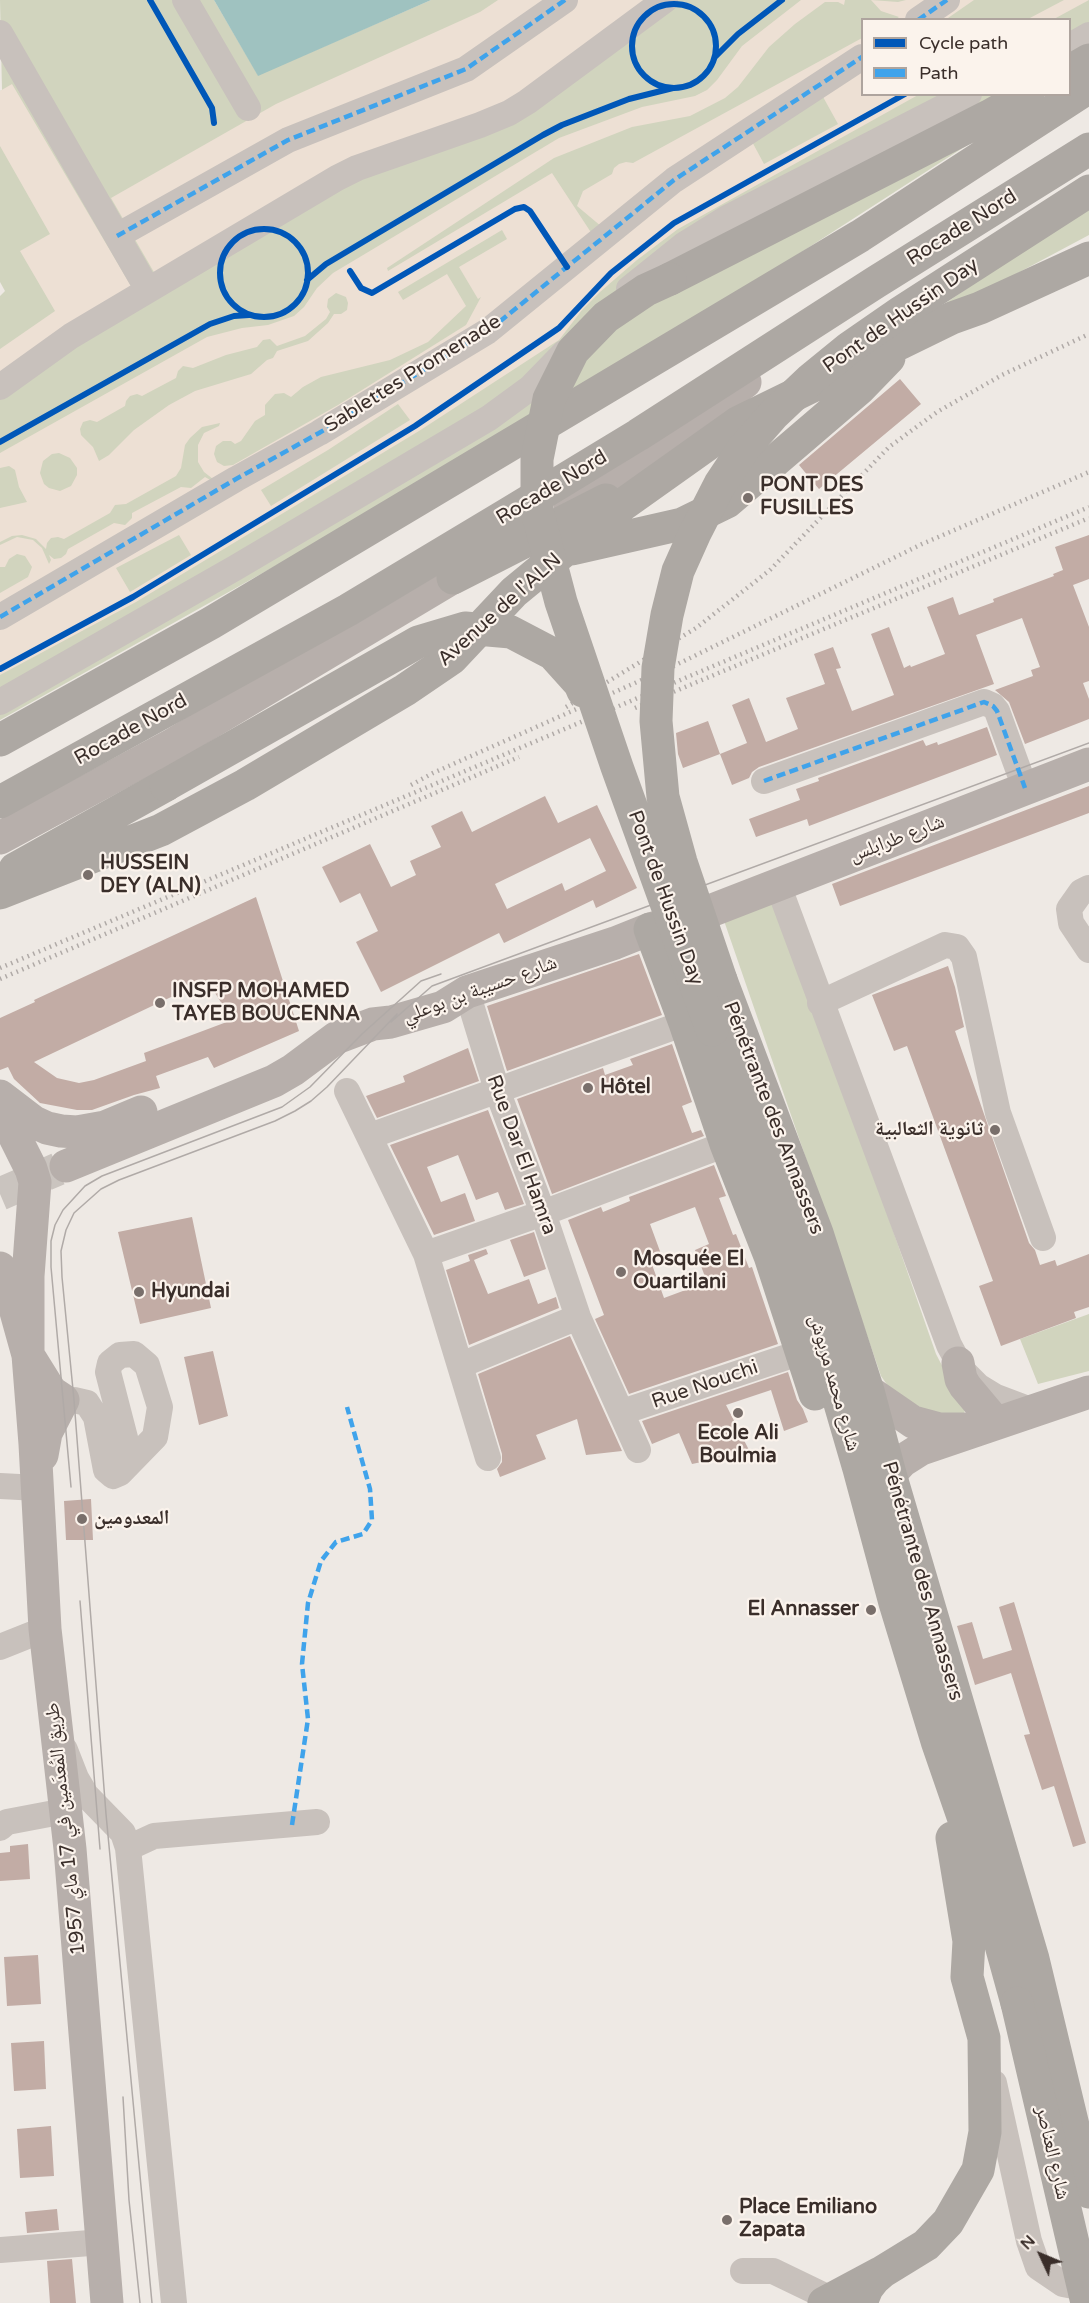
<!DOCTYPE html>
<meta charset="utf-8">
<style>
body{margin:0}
#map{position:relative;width:1089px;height:2303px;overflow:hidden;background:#eee9e4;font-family:"Varela Round",sans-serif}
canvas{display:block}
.legend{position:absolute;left:861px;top:18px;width:210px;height:78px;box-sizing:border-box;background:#fbf3ec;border:2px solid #aea49e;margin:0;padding:8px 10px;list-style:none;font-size:18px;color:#3a2e2a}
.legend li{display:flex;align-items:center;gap:12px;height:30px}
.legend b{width:30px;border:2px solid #aea49e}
.north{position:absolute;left:1011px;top:2225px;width:60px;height:60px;-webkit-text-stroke:4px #fbf3ec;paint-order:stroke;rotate:314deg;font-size:16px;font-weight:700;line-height:24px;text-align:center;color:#3a2e2a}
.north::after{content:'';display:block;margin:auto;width:21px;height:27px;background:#3a2e2a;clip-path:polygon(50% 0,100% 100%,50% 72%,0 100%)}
</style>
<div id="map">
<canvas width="1089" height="2303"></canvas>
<ul class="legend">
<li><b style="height:8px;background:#0057b8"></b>Cycle path</li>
<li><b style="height:8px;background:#3fa3eb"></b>Path</li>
</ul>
<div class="north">N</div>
</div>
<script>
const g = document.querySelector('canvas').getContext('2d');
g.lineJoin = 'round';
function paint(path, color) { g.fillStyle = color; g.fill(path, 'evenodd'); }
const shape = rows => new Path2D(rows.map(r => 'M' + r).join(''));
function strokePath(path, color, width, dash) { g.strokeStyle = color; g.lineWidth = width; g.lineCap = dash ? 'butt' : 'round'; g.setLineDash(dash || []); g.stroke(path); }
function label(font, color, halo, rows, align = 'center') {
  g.font = font + ' "Varela Round","Noto Naskh Arabic",sans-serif'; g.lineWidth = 4.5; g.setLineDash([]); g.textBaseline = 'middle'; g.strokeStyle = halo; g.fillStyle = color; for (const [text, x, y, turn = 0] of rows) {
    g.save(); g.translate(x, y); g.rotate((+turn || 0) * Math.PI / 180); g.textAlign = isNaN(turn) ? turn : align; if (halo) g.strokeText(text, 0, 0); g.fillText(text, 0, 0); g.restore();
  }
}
paint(shape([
 [0,0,214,0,258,75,431,0,1089,0,1089,55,1070,65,1070,20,862,20,862,94,1013,95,1003,122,766,275,302,551,0,720,0,296,5,291,0,282,0,91,2,90],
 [1089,208,1089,235,894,339,982,278],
 [772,898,811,995,936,1354,965,1410,963,1417,936,1417,890,1389,881,1376,721,912],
 [1089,1314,1089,1371,1038,1384,1020,1339]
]), '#d1d4be');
paint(shape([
 [498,0,651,0,522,96,155,274,111,198,276,104,480,12],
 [801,0,845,0,844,5,838,2,825,2,795,24,769,47,738,87,725,98,690,116,632,127,554,158,387,268,388,271,552,173,592,234,602,227,577,206,583,191,612,174,614,168,619,164,626,162,633,163,862,38,862,94,918,95,678,229,637,260,600,292,582,310,559,340,419,431,136,602,0,675,0,593,28,577,32,567,25,556,17,554,9,559,5,567,0,567,0,545,17,537,33,540,42,548,49,564,51,560,49,555,54,559,61,558,66,554,68,549,114,523,125,525,132,518,132,513,181,487,191,488,205,477,212,481,213,479,204,472,198,462,198,445,204,433,219,426,220,423,202,427,190,438,185,445,181,468,176,476,126,504,115,505,110,513,64,539,58,537,51,538,47,543,46,549,36,539,22,535,12,536,0,542,0,508,27,502,19,487,15,470,9,466,0,468,0,453,207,337,242,328,268,325,294,316,304,307,317,288,333,273,559,138,642,107,695,96,707,90,717,80,742,46],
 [822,95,838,124,764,164,749,136],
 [502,230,507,239,459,267,478,299,481,297,466,325,338,405,233,465,224,466,217,462,214,454,216,446,223,441,231,441,235,444,241,441,255,421,265,415,265,405,275,394,284,393,291,397,303,387,321,377,390,360,428,342,466,306,456,289,447,274,403,300,398,292],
 [336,293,346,297,348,303,347,310,341,314,334,314,328,323,308,341,277,351,273,358,267,360,251,374,195,391,169,405,134,430,109,455,99,461,93,447,81,435,80,429,83,422,90,420,97,422,125,406,126,401,130,396,137,394,142,396,176,378,178,371,183,366,193,368,226,355,257,347,263,340,270,339,277,346,305,336,326,319,330,312,327,307,328,299],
 [398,404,410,420,271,506,261,490,328,450],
 [59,453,70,458,77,468,77,475,71,486,60,491,49,488,44,484,40,473,43,461,52,454],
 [179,535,191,555,130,592,116,568],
 [871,0,898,2,906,0,974,0,948,18,949,20,896,19,899,17,881,11],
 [1064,0,1089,0,1054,19,1028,19],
 [12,84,131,286,0,375,0,349,55,311,20,251,50,234,0,146,0,91]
]), '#ede0d4');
paint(shape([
 [214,0,431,0,258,76]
]), '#9fc2c0');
paint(shape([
 [900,379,921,404,819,489,799,465],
 [1089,535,1089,579,1073,585,1089,627,1089,681,1083,683,1089,699,1089,719,1025,744,1009,702,995,690,1033,676,1031,670,1040,667,1022,618,976,635,994,684,759,767,752,772,749,778,732,785,720,754,747,743,732,705,749,698,766,742,798,729,786,698,825,684,814,654,833,647,841,668,836,669,852,711,894,695,871,634,889,627,904,668,910,665,911,667,945,654,927,607,953,597,959,615,994,602,993,599,1054,576,1053,574,1063,570,1055,547],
 [708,721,720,754,683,768,678,754,676,733],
 [987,727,997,755,809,826,807,819,756,837,749,819,800,800,796,789,819,781,818,778,923,740,926,746,937,742,938,745],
 [1089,786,1089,813,840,906,832,884],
 [545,796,558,823,597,805,637,888,596,908,593,900,504,943,499,933,381,992,356,942,378,931,360,893,340,903,322,867,370,844,391,887,416,875,410,861,441,847,431,826,462,811,472,832],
 [590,838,606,871,565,891,562,883,507,909,495,884],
 [256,897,299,1031,214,1068,208,1057,156,1076,160,1088,134,1095,92,1110,77,1110,40,1103,14,1079,8,1067,0,1070,0,1018,35,1002,34,1000],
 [207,980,232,1020,144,1053,146,1061,94,1080,79,1083,57,1078,34,1062],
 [639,954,662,1015,507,1071,487,1006],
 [948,966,955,987,964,1027,955,1031,1029,1243,1035,1250,1040,1265,1055,1260,1057,1266,1089,1254,1089,1307,1074,1312,1076,1318,1001,1346,979,1286,993,1281,907,1046,894,1051,872,995],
 [672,1044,692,1102,682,1106,692,1133,701,1130,704,1136,552,1194,517,1099,603,1068,605,1075,633,1065,630,1059],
 [468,1048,479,1081,377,1118,366,1096,405,1082,403,1076],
 [488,1110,524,1204,505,1210,498,1192,476,1200,458,1155,427,1167,441,1202,465,1193,475,1221,434,1235,390,1145],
 [714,1165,726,1196,719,1198,733,1235,736,1234,749,1268,752,1267,778,1344,629,1394,595,1319,604,1315,568,1220,601,1207,603,1212,630,1201,629,1197],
 [695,1207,709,1244,695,1250,707,1282,664,1298,650,1259,661,1254,650,1224],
 [192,1217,211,1308,140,1324,118,1232],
 [534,1232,546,1269,524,1277,510,1240],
 [486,1249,488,1254,474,1260,488,1294,529,1279,538,1304,556,1297,559,1308,469,1345,446,1270,470,1261,468,1255],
 [570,1336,622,1451,586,1455,577,1419,536,1435,546,1459,500,1477,497,1469,502,1462,502,1454,478,1374],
 [213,1351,228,1416,199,1425,184,1357],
 [788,1372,797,1400,803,1409,808,1422,784,1431,771,1390,726,1405,750,1452,692,1464,679,1433,652,1444,642,1421],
 [91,1499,93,1540,66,1540,64,1501],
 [1014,1602,1086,1843,1073,1847,1054,1786,1042,1790,1024,1735,1030,1734,1011,1673,975,1685,957,1626,972,1622,983,1659,1012,1650,999,1607],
 [28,1844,30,1879,0,1881,0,1853,10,1852,10,1846],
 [38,1955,41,2004,7,2006,4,1957],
 [44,2041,46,2089,14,2091,11,2043],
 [51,2126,54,2176,20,2178,17,2129],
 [57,2209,59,2230,27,2233,25,2212],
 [72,2259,76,2303,50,2303,47,2261]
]), '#c2aca5');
strokePath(shape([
 [0,1194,58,1169]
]), '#cac4bf', 33, [33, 16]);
strokePath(shape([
 [185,0,248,108],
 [918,20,947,0],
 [0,33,148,290],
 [1070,46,1089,35],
 [117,236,288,140,466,69,565,0],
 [629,289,685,244,727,218,969,94],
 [0,387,71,336,337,178,357,168,480,125,509,113,527,102,665,0],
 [0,617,236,479,319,433,488,331,674,180,862,57],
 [0,702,235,568,489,418,530,388,564,353],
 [764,781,984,702,993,706,997,711,1025,788],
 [778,885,949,1345,963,1371,978,1386,996,1397,1033,1411],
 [1089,888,1081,892,1069,909,1071,923,1089,950],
 [467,992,497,1090,543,1213,578,1317,638,1450],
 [820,1003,945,945,957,947,964,957,998,1113,1043,1238],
 [347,1091,426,1254,488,1458],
 [370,1136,685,1023],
 [426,1254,543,1213,726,1144],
 [461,1365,578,1317],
 [63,1400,74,1400,87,1403,96,1417,106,1470,113,1476,120,1473,155,1437,160,1407,147,1365,134,1354,120,1355,110,1363,108,1372,131,1461],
 [622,1412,787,1357],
 [0,1486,38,1488],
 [0,1647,45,1629],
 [65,1750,76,1778,86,1795,123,1833,128,1848,174,2303],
 [0,1828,7,1822,65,1811],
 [128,1848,154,1836,317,1822],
 [994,2083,1029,2241,1038,2267,1063,2284,1089,2289],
 [0,2250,103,2242],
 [743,2271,773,2271,831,2299]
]), '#c8c1bc', 26);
strokePath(shape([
 [570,507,609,483,745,382],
 [0,838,174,744,477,563],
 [0,1096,34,1122,47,1128,61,1131,77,1132,105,1127,141,1112],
 [0,1107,31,1169,35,1182,28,1276,28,1355,35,1444,45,1629,70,1849,107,2303],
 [66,1166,274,1081,293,1070,336,1038,373,1024,391,1022,443,1007,467,992,615,943,650,929,705,913,1089,764],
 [0,1268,11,1294,28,1355,51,1392,63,1400,46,1433,42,1455],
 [958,1363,961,1379,965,1386,996,1423],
 [868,1391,913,1422,939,1429,964,1429],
 [890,1474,902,1461,921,1449,1089,1392]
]), '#b7afab', 33);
strokePath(shape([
 [1070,71,1089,60],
 [670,279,989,116,1028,94],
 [572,549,682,524,727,502,859,389,889,358],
 [453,578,606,500],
 [0,740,211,623,860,236,1089,87],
 [0,802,348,610,508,514,638,435,876,282,1089,149],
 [15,869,166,785],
 [0,893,161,830,245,785,405,690,452,658,514,592,604,518,739,422,952,318,980,308,1089,258],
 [650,929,685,1023,726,1144,770,1256,815,1394],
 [721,980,817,1233,868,1391,890,1474,1033,1959,1089,2192],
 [712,1030,811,1304,859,1469,895,1603,937,1741,975,1851,1017,2003],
 [824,2303,880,2273],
 [861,2303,867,2288,874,2279,882,2272,926,2245,948,2222,978,2170,985,2132,984,2038,967,1977,969,1941,952,1838]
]), '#ada8a3', 33);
strokePath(shape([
 [71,1487,51,1267,51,1241,55,1225,63,1210,85,1186,102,1176,282,1107,310,1087,362,1034,421,981,441,974],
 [80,1601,100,1849],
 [123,2097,129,2200,140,2303],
 [152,2303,106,1814,74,1400,62,1277,61,1251,66,1230,74,1213,101,1189,119,1180,275,1121,295,1111,311,1101,327,1087,397,1014,391,1022,432,986,1089,743]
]), '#b0aaa7', 1.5);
strokePath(shape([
 [566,707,696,628,770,570,889,447,937,412,1002,375,1089,334],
 [635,708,1089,518],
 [411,785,433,773,682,662,922,544,1089,472],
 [0,968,1089,507],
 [0,979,519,757]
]), '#b0aaa7', 4.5, [1.5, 4.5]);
strokePath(shape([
 [670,279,646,290,606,317,573,351,549,399,537,459,537,511,561,602,617,767,712,1030],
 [166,785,418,642,465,628,511,632,553,654,580,684,583,691],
 [721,980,681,862,663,797,656,721,658,668,667,615,678,571,695,533,720,484,744,448,773,415,811,379,849,348,901,312,1089,191],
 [1017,2003,1087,2303]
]), '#ada8a3', 33);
strokePath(shape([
 [918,20,947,0],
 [117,236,288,140,466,69,565,0],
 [0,617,236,479,319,433,488,331,674,180,862,57],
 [764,781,984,702,993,706,997,711,1025,788],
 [292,1825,308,1719,302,1664,308,1603,321,1561,336,1542,363,1534,372,1520,370,1489,347,1407]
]), '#3fa3eb', 4.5, [9, 4.5]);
strokePath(shape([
 [150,0,212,108,214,123],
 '632 46a42 42 0 1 1 84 0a42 42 0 1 1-84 0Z',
 [715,57,738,34,782,0],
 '220 273a44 44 0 1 1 88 0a44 44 0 1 1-88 0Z',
 [350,271,361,288,372,293,515,209,524,207,530,211,567,267],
 [307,280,326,264,543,135,562,125,629,99,673,88],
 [0,442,210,324,234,316,249,315],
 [0,669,133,597,415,426,559,328,611,273,674,223,905,94]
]), '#0057b8', 6);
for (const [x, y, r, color] of [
 [748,498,6,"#796f6b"],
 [88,875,6,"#796f6b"],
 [160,1003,6,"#796f6b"],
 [588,1088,6,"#796f6b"],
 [995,1130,6,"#796f6b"],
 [621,1272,6,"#796f6b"],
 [139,1292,6,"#796f6b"],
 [738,1413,6,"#796f6b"],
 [82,1519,6,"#796f6b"],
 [871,1610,6,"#796f6b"],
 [727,2220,6,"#796f6b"]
]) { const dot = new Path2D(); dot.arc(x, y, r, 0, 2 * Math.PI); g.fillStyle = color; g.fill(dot); strokePath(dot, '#fbf3ec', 2); }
label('20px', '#3a2e2a', '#fbf3ec', [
 ["Rocade Nord",962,228,-32],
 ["Pont de Hussin Day",901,316,-35],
 ["Sablettes Promenade",413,374,-32],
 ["Rocade Nord",552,488,-31],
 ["Avenue de l'ALN",500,610,-42],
 ["Rocade Nord",131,730,-29],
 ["شارع طرابلس",897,839,-21],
 ["Pont de Hussin Day",665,898,70],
 ["شارع حسيبة بن بوعلي",480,990,-20],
 ["Pénétrante des Annassers",773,1118,69],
 ["Rue Dar El Hamra",521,1155,70],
 ["شارع محمد مربوش",834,1383,74],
 ["Rue Nouchi",705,1385,-19],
 ["Pénétrante des Annassers",922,1581,74],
 ["طريق المُعدَمين في 17 ماي 1957",66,1829,-96],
 ["شارع العناصر",1052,2153,77]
]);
label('bold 20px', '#3a2e2a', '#fbf3ec', [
 ["PONT DES",760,486],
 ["FUSILLES",760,509],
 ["HUSSEIN",100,864],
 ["DEY (ALN)",100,887],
 ["INSFP MOHAMED",172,992],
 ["TAYEB BOUCENNA",172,1015],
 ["Hôtel",600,1088],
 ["ثانوية الثعالبية",983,1130,"right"],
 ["Mosquée El",633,1260],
 ["Ouartilani",633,1283],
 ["Hyundai",151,1292],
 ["Ecole Ali",738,1434,"center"],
 ["Boulmia",738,1457,"center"],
 ["المعدومين",94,1519],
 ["El Annasser",859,1610,"right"],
 ["Place Emiliano",739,2208],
 ["Zapata",739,2231]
], 'left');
</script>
